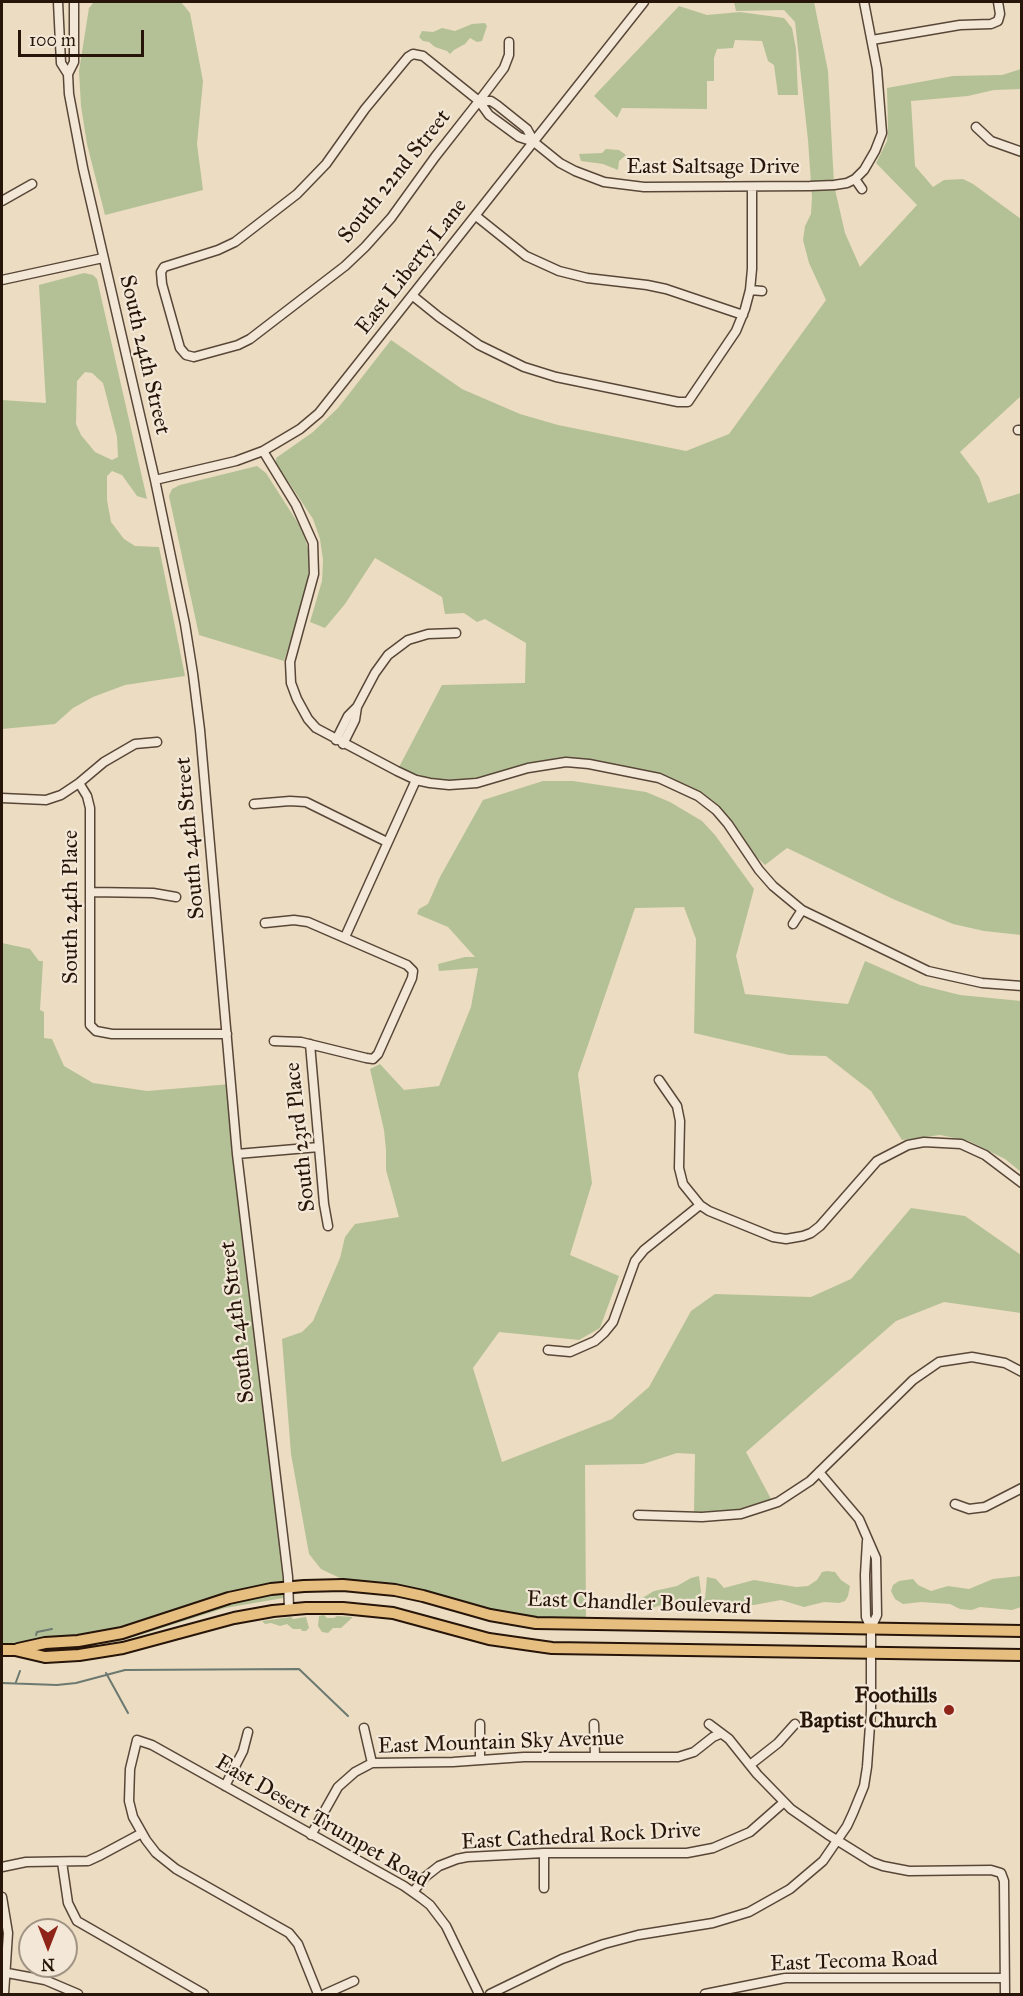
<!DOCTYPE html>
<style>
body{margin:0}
#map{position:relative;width:1023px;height:1996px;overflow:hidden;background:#ecdcc1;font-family:"IM FELL Great Primer",serif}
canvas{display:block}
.frame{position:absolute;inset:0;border:3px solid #27150a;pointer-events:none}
.north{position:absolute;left:18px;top:1918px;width:60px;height:60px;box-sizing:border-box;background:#f3e8d7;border:2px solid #a19485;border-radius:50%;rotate:180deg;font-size:16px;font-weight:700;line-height:24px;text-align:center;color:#27150a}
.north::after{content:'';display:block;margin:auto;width:21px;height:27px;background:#8f2418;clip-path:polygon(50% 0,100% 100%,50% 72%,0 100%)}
.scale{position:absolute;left:18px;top:30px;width:126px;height:27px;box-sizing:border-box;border:3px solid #27150a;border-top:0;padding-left:8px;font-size:18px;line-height:21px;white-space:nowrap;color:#27150a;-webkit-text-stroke:4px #f3e8d7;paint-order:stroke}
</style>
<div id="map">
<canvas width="1023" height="1996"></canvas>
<div class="frame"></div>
<div class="north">N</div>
<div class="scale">100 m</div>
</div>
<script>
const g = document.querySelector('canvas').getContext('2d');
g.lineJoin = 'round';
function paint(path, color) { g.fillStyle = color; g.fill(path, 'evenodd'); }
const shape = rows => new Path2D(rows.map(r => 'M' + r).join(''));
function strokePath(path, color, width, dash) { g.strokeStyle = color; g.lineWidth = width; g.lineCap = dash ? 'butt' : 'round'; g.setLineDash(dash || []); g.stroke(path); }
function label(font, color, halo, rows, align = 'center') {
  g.font = font + ' "IM FELL Great Primer",serif'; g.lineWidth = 4.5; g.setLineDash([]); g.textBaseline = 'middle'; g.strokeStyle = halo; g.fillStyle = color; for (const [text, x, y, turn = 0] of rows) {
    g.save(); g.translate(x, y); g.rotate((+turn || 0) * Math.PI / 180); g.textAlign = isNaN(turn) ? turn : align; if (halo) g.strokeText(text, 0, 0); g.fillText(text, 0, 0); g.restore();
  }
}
paint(shape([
 [94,2,181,2,190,13,203,81,197,144,203,190,105,215,87,144,81,106,79,71,89,8],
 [734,2,814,2,828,71,834,185,845,233,860,267,917,205,876,163,887,141,888,127,887,88,953,76,1002,75,1021,69,1021,89,994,90,968,96,911,101,915,166,933,187,944,180,963,179,973,184,1021,219,1021,396,960,452,979,477,988,503,1021,493,1021,935,984,931,953,924,893,899,787,848,765,865,739,840,728,824,680,786,566,762,449,785,397,771,442,685,525,683,526,643,485,619,477,622,464,613,445,614,442,597,375,558,345,604,325,628,310,622,322,581,323,560,320,539,313,519,276,463,276,458,313,432,338,408,391,340,462,389,520,414,558,425,686,451,729,434,826,300,809,263,803,240,805,226,811,214,812,197,808,140,795,22,784,10,736,11],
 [679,6,707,15,740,12,784,18,792,28,796,49,798,95,778,95,774,65,768,61,762,41,735,40,733,48,717,49,714,58,714,81,707,81,707,109,622,108,617,118,594,96],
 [485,23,487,26,482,41,477,42,470,38,465,44,454,50,450,54,447,51,435,47,429,42,423,41,419,37,422,31,433,32,442,28,455,31,472,24],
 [606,149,619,150,626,155,619,161,618,170,603,164,581,161,579,154,602,153],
 [84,273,93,275,97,279,147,499,137,496,122,475,112,471,107,476,107,500,111,522,124,539,135,546,159,547,185,676,125,685,93,697,73,708,55,724,2,729,2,400,46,403,39,285],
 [85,372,92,373,103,383,117,437,118,457,112,460,95,452,81,435,76,424,77,381],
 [257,466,266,473,303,531,309,553,308,587,284,661,199,635,169,496,172,489,180,485],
 [543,781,573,781,646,792,670,802,702,821,715,835,754,889,736,956,745,994,848,1004,865,961,920,985,960,995,1021,1001,1021,1172,1005,1159,969,1141,940,1135,902,1140,871,1091,826,1056,789,1055,694,1033,696,939,684,907,635,908,578,1074,592,1183,570,1255,619,1276,600,1328,579,1340,499,1332,473,1368,502,1462,612,1419,649,1387,691,1311,715,1294,811,1297,851,1279,911,1208,965,1216,1021,1255,1021,1313,944,1302,896,1321,746,1452,771,1499,744,1508,724,1512,694,1512,695,1454,677,1453,643,1464,585,1465,586,1621,547,1620,508,1614,400,1586,344,1580,321,1569,309,1554,291,1454,282,1339,302,1332,313,1321,340,1258,345,1237,355,1224,399,1217,386,1170,386,1150,384,1130,370,1069,380,1064,404,1090,439,1086,471,1007,478,968,439,971,438,964,465,957,475,957,448,927,417,914,419,909,428,904,440,877,483,800],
 [2,943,30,949,39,961,43,961,40,1010,44,1012,44,1038,52,1039,64,1066,93,1083,147,1091,231,1084,289,1597,225,1608,121,1641,53,1650,2,1650],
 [827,1571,835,1572,841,1580,850,1586,848,1596,845,1601,839,1603,824,1602,804,1607,781,1600,754,1605,744,1604,713,1609,689,1605,678,1609,665,1604,645,1610,639,1607,639,1600,654,1591,677,1586,691,1578,699,1576,701,1592,699,1600,705,1599,707,1577,716,1579,724,1588,754,1580,796,1587,808,1586,817,1580,822,1572],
 [1021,1576,1021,1607,1012,1610,980,1607,972,1610,960,1609,950,1604,921,1602,903,1604,895,1599,891,1591,893,1585,899,1581,913,1579,918,1585,931,1591,948,1586,969,1589,993,1579],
 [324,1615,327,1618,334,1618,337,1616,353,1617,341,1628,333,1628,328,1633,322,1632,318,1626,319,1616],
 [291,1617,293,1619,306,1617,309,1628,306,1631,302,1631,301,1629,293,1629,287,1624,280,1626,271,1623,265,1624,262,1621]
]), '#b4c196');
strokePath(shape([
 [36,1635,37,1632,52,1629],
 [106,1673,128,1713],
 [16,1682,20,1671],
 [2,1683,57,1685,76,1683,125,1670,299,1669,348,1716]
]), '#6b7971', 2);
const minor = shape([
 [58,2,61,63,68,74,69,94,83,168,155,480,185,624,193,674,200,730,237,1154,288,1577,289,1609],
 [872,40,960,25,991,24,998,21,1000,14,998,2],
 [509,42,509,55,504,68,479,101,435,157,391,218,365,247,345,266,250,339,238,345,194,357,186,355,180,348,162,284,161,272,164,267,218,250,235,242,297,194,326,164,365,109,408,57,413,54,423,56,479,101,489,115,519,137,534,142,560,163,575,171,604,182,644,187,810,186,834,185,847,183,855,179,864,170,875,151,882,133,877,69,864,2],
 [68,74,74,62,74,2],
 [479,101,491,101,497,105,527,129,534,142],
 [976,127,991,141,1022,152],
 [855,179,862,189],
 [2,201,32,184],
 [476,216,526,256,559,271,587,278,647,285,666,289,743,315],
 [2,280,103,258],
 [750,290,762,291],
 [413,296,439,317,479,345,524,367,556,377,678,402,688,402,736,331,745,309,750,290,752,269,752,187],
 [1018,430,1022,430],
 [263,451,296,505,313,543,314,574,290,662,291,683,297,699,308,719,316,728,397,771,416,780,430,783,449,785,477,783,528,768,566,762,589,764,659,778,698,796,716,810,728,824,759,870,773,886,802,910,928,971,982,983,1022,986],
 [155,480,236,461,263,451,300,429,319,413,644,2],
 [336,740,348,716,357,707],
 [343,744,355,720,357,707,375,673,388,655,408,640,428,634,456,633],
 [79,783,87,796,90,808,90,1025,96,1031,112,1034,227,1034],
 [2,798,46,800,61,795,79,783,104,762,135,744,157,742],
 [254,804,290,801,306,802,387,842],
 [92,892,153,893,176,897],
 [265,923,294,920,308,922,407,965,413,971,412,978,378,1054,373,1059,366,1058,301,1042,274,1041],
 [793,924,802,910],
 [345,937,416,780],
 [310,1044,324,1204,328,1226],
 [237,1154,319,1147],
 [700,1205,709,1211,773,1237,786,1239,803,1236,811,1233,820,1226,877,1161,908,1145,924,1142,961,1144,985,1155,1022,1183],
 [548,1350,570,1352,595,1341,604,1333,613,1322,635,1261,644,1250,700,1205,683,1184,679,1168,680,1121,677,1106,659,1080],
 [819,1472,859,1519,876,1558,877,1615,871,1628],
 [955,1504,969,1509,985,1507,1022,1488],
 [638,1515,702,1517,741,1514,778,1502,810,1481,913,1380,939,1362,972,1357,1005,1363,1022,1372],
 [480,1724,480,1760],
 [594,1724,595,1756],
 [709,1724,729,1739,757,1774,791,1809,827,1834,872,1862,883,1866,909,1871,991,1870,1001,1873,1004,1881,1005,1994],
 [364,1728,372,1763],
 [750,1765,778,1743,795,1724],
 [225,1786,243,1751,248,1732],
 [311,1835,338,1787,355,1772,372,1763,453,1762,524,1757,678,1757,694,1752,713,1737,720,1734],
 [544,1853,544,1888],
 [62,1862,68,1903,77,1921,204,1994],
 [2,1867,26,1862,88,1861,101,1855,142,1833],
 [413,1892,425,1877,439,1866,457,1859,467,1857,544,1853,687,1853,713,1848,750,1832,783,1803],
 [2,1897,8,1933,4,1994],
 [2,1972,45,1980,78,1994],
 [318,1994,298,1944,289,1933,176,1869,156,1853,146,1840,133,1817,129,1801,130,1769,137,1740,152,1745,404,1886,421,1898,430,1905,446,1926,479,1994],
 [325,1994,354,1981],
 [490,1994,562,1959,604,1944,638,1935,713,1923,749,1912,790,1889,823,1861,847,1826,853,1813,864,1786,867,1767,871,1711,871,1628,866,1617,865,1575,867,1541],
 [705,1994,785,1978,1004,1978]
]);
const major = shape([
 [18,1649,45,1643,78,1641,122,1633,229,1598,271,1589,304,1586,343,1585,395,1590,423,1596,490,1615,536,1623,1022,1631],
 [2,1650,15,1650,45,1657,79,1655,123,1648,234,1618,273,1611,306,1608,343,1608,393,1613,489,1639,552,1648,1022,1655]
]);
strokePath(minor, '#584738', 11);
strokePath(major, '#27150a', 14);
strokePath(minor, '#f3e8d7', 8);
strokePath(major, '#e6be80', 10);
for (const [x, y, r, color] of [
 [949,1710,6,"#8f2418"]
]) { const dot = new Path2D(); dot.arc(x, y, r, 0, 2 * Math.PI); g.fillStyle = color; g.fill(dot); strokePath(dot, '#f3e8d7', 2); }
label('22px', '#27150a', '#f3e8d7', [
 ["East Saltsage Drive",713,168],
 ["South 22nd Street",395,177,-51],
 ["East Liberty Lane",412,267,-52],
 ["South 24th Street",144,355,77],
 ["South 24th Street",191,838,-95],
 ["South 24th Place",72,907,-90],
 ["South 23rd Place",301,1137,-96],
 ["South 24th Street",238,1322,-97],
 ["East Chandler Boulevard",639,1604,2],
 ["East Mountain Sky Avenue",501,1743,-2],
 ["East Desert Trumpet Road",322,1822,30],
 ["East Cathedral Rock Drive",581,1837,-3],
 ["East Tecoma Road",854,1962,-2]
]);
label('bold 22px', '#27150a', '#f3e8d7', [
 ["Foothills",937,1697],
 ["Baptist Church",937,1722]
], 'right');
</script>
